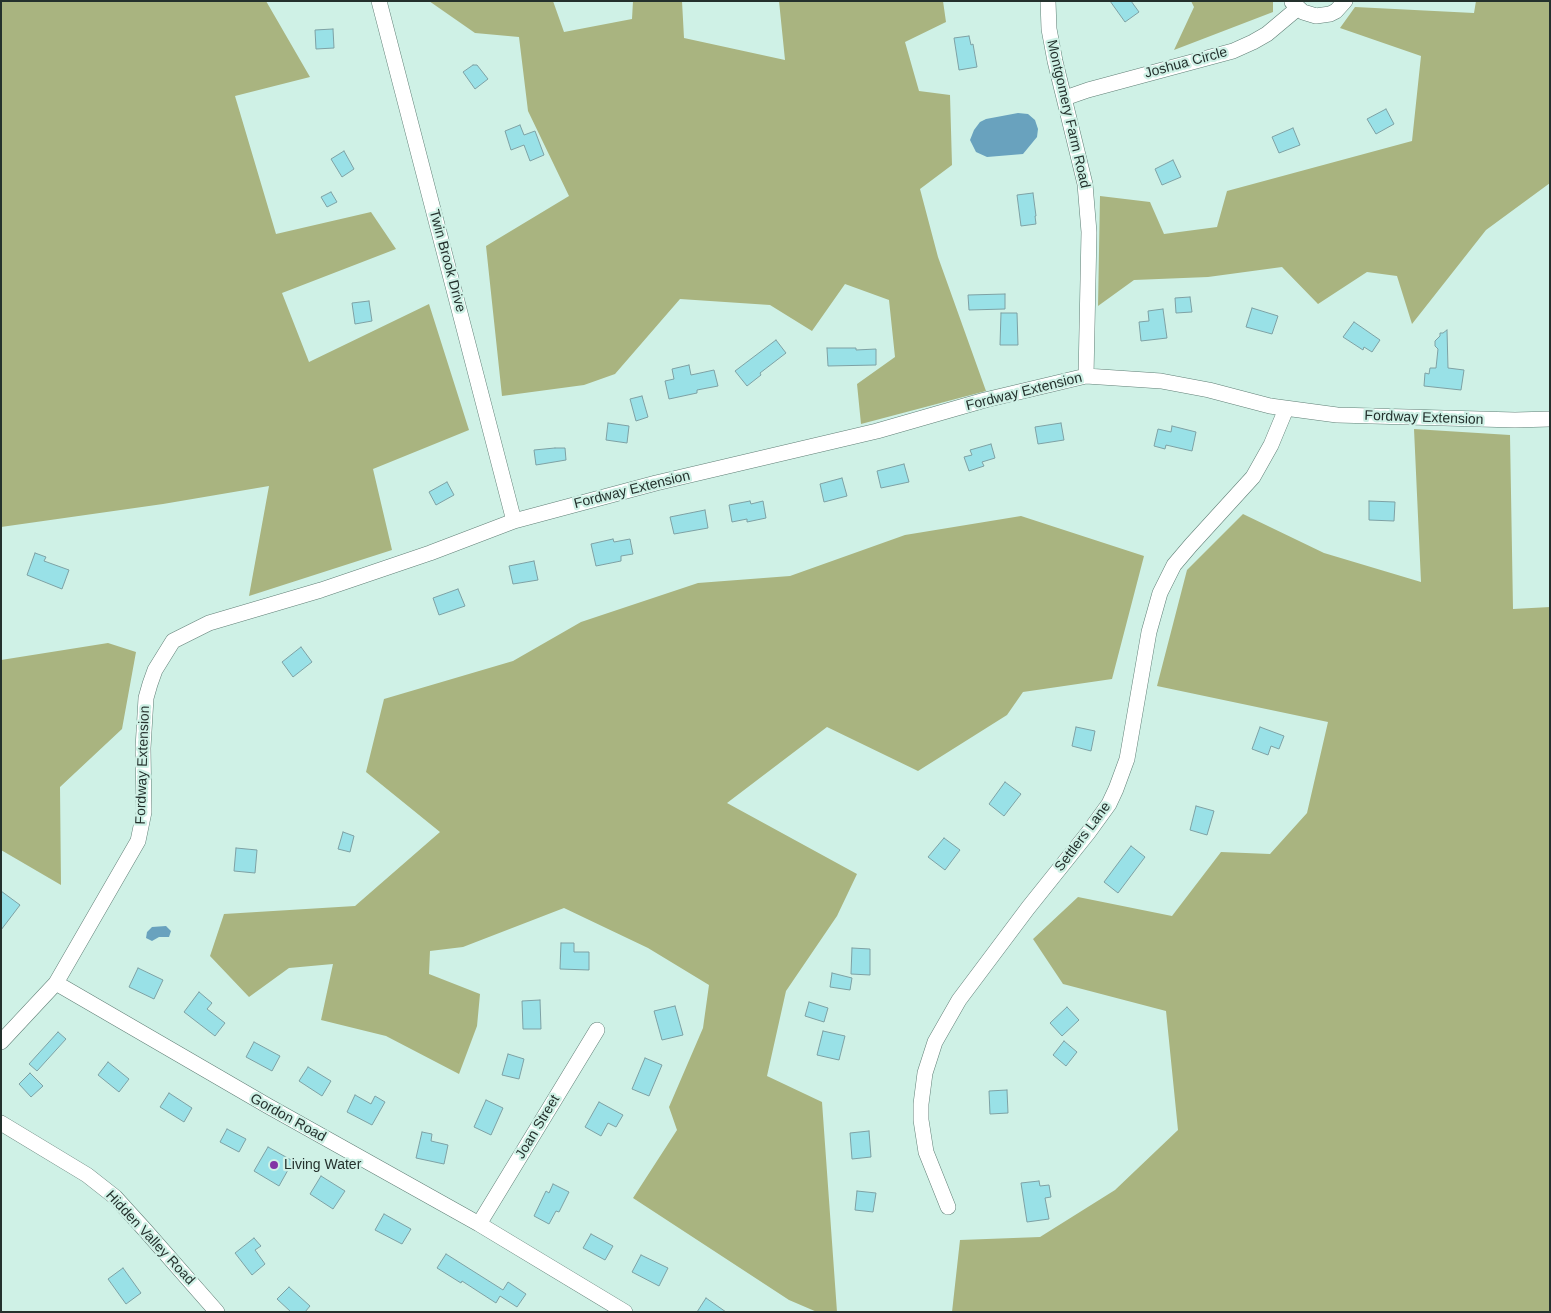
<!DOCTYPE html>
<style>
body{margin:0}
#map{position:relative;width:1551px;height:1313px;overflow:hidden;background:#cff1e6;font-family:Helvetica,sans-serif}
canvas{display:block}
.frame{position:absolute;inset:0;border:2px solid #24312d;pointer-events:none}
</style>
<div id="map">
<canvas width="1551" height="1313"></canvas>
<div class="frame"></div>
</div>
<script>
const g = document.querySelector('canvas').getContext('2d');
g.lineJoin = 'round';
function paint(path, color) { g.fillStyle = color; g.fill(path, 'evenodd'); }
const shape = rows => new Path2D(rows.map(r => 'M' + r).join(''));
function strokePath(path, color, width, dash) { g.strokeStyle = color; g.lineWidth = width; g.lineCap = dash ? 'butt' : 'round'; g.setLineDash(dash || []); g.stroke(path); }
function label(font, color, halo, rows, align = 'center') {
  g.font = font + ' Helvetica,sans-serif'; g.lineWidth = 4.5; g.setLineDash([]); g.textBaseline = 'middle'; g.strokeStyle = halo; g.fillStyle = color; for (const [text, x, y, turn = 0] of rows) {
    g.save(); g.translate(x, y); g.rotate((+turn || 0) * Math.PI / 180); g.textAlign = isNaN(turn) ? turn : align; if (halo) g.strokeText(text, 0, 0); g.fillText(text, 0, 0); g.restore();
  }
}
paint(shape([
 [1,1,266,1,310,77,235,96,276,234,371,212,396,249,282,293,309,362,429,304,469,430,373,469,392,550,249,596,269,486,163,504,1,527],
 [429,1,553,1,564,32,632,19,633,1,682,1,684,38,785,60,779,1,943,1,946,22,905,42,919,91,950,95,952,165,920,189,938,257,986,391,861,424,857,384,895,357,889,300,845,284,812,331,770,305,680,299,615,374,584,385,502,396,486,246,569,196,528,111,519,37,475,33],
 [1191,1,1273,1,1273,12,1174,50,1194,7],
 [1476,1,1550,1,1550,183,1486,230,1412,324,1397,276,1367,272,1318,304,1282,267,1208,277,1134,280,1098,306,1100,196,1150,202,1164,234,1217,227,1227,191,1412,141,1421,56,1340,28,1355,7,1474,13],
 [1414,429,1510,435,1513,609,1550,607,1550,1312,952,1312,960,1240,1040,1237,1115,1190,1178,1130,1166,1011,1063,984,1033,939,1078,897,1172,916,1221,852,1270,854,1307,813,1328,722,1157,686,1187,570,1243,514,1324,553,1421,582],
 [1021,516,1144,556,1112,679,1023,692,1007,715,918,771,827,727,727,803,857,874,837,916,786,991,767,1076,822,1102,837,1312,817,1312,789,1300,633,1198,677,1130,669,1107,703,1028,709,985,648,948,564,908,463,947,430,951,429,974,480,994,477,1026,459,1074,386,1036,321,1020,333,964,289,968,249,997,210,956,224,914,355,906,440,832,366,772,384,699,513,661,581,622,698,583,790,576,905,535],
 [108,643,136,652,122,729,60,787,61,885,1,850,1,660]
]), '#a9b480');
paint(shape([
 [1018,113,1028,114,1035,120,1038,129,1037,137,1023,154,987,157,976,152,970,140,974,130,980,122,986,119],
 [166,926,171,931,169,937,159,937,152,941,146,938,147,932,152,927]
]), '#69a2be');
const building = shape([
 [1110,1,1131,1,1139,12,1125,22,1110,1],
 [333,29,334,48,316,49,315,30,333,29],
 [969,36,971,45,973,44,977,67,959,70,954,38,969,36],
 [473,65,477,65,488,79,475,89,463,72,473,65],
 [1386,109,1394,124,1376,134,1367,119,1386,109],
 [520,125,524,135,535,131,544,155,530,161,524,145,511,150,505,131,520,125],
 [1293,128,1300,145,1279,153,1272,137,1293,128],
 [344,151,354,169,342,177,331,159,344,151],
 [1173,160,1181,177,1162,185,1155,169,1173,160],
 [331,192,337,202,327,207,321,197,331,192],
 [1033,193,1036,216,1035,216,1036,224,1021,226,1017,195,1033,193],
 [1005,294,1005,309,969,310,968,295,1005,294],
 [1190,297,1192,312,1176,313,1175,298,1190,297],
 [369,301,372,321,355,324,352,303,369,301],
 [1252,308,1278,316,1272,334,1246,327,1252,308],
 [1163,309,1167,338,1141,341,1139,322,1149,321,1148,311,1163,309],
 [1001,313,1017,313,1018,345,1000,345,1001,313],
 [1354,322,1380,340,1372,352,1364,347,1363,350,1343,337,1354,322],
 [1447,330,1448,368,1464,370,1461,390,1424,386,1425,373,1429,374,1430,368,1436,368,1438,349,1435,346,1435,341,1440,336,1440,333,1443,333,1447,330],
 [776,340,786,353,760,373,761,375,747,386,735,371,776,340],
 [827,348,856,348,856,350,876,349,876,365,828,366,827,348],
 [689,365,691,375,714,370,718,386,697,390,697,393,669,399,665,381,674,379,672,369,689,365],
 [642,396,648,417,636,421,630,399,642,396],
 [608,423,629,426,627,443,606,440,608,423],
 [1061,423,1064,440,1038,444,1035,427,1061,423],
 [1172,426,1196,432,1192,451,1166,445,1165,449,1154,446,1158,429,1171,432,1172,426],
 [991,444,995,458,982,462,984,466,969,471,964,457,972,455,970,450,991,444],
 [555,448,565,448,566,460,536,465,534,450,555,448],
 [904,464,909,482,881,488,877,471,904,464],
 [842,478,847,496,824,502,820,484,842,478],
 [447,482,454,495,436,505,429,492,447,482],
 [750,501,751,504,763,501,766,518,747,522,747,519,732,522,729,505,750,501],
 [1369,501,1395,502,1394,521,1369,520,1369,501],
 [705,510,708,528,674,534,670,517,705,510],
 [613,539,614,542,630,539,633,554,621,556,621,561,596,566,591,544,613,539],
 [35,553,46,557,44,561,69,570,62,589,27,575,35,553],
 [534,561,538,580,513,584,509,566,534,561],
 [458,589,465,606,439,615,433,598,458,589],
 [301,647,312,662,293,677,282,662,301,647],
 [1076,727,1095,731,1091,751,1072,746,1076,727],
 [1260,727,1284,736,1279,749,1271,746,1268,755,1252,749,1260,727],
 [1005,782,1021,794,1004,816,989,804,1005,782],
 [1196,806,1214,811,1207,835,1190,830,1196,806],
 [343,832,354,836,350,852,338,849,343,832],
 [944,838,960,850,945,870,928,857,944,838],
 [1131,846,1145,857,1118,893,1104,882,1131,846],
 [236,848,257,850,255,873,234,871,236,848],
 [1,891,20,905,1,930,1,891],
 [561,943,574,943,574,952,589,952,589,970,560,969,561,943],
 [852,948,870,949,870,975,851,974,852,948],
 [138,968,163,980,154,999,129,987,138,968],
 [832,973,852,978,850,990,830,987,832,973],
 [199,992,212,1003,207,1009,225,1023,215,1036,184,1012,199,992],
 [540,1000,541,1029,523,1029,522,1001,540,1000],
 [809,1002,828,1008,824,1022,805,1016,809,1002],
 [675,1006,683,1035,662,1040,654,1011,675,1006],
 [1067,1007,1079,1020,1062,1036,1050,1023,1067,1007],
 [823,1031,845,1036,839,1060,817,1055,823,1031],
 [58,1032,66,1039,37,1071,29,1064,58,1032],
 [1064,1041,1077,1052,1066,1066,1053,1055,1064,1041],
 [254,1042,280,1056,272,1071,246,1057,254,1042],
 [508,1054,524,1059,519,1079,502,1075,508,1054],
 [645,1058,662,1065,649,1096,632,1089,645,1058],
 [108,1062,129,1079,119,1092,98,1075,108,1062],
 [308,1067,331,1081,322,1096,299,1081,308,1067],
 [30,1073,43,1086,31,1097,19,1084,30,1073],
 [1007,1090,1008,1113,990,1114,989,1091,1007,1090],
 [169,1093,192,1108,184,1122,160,1107,169,1093],
 [355,1095,371,1104,375,1096,385,1102,372,1125,347,1112,355,1095],
 [486,1100,503,1108,491,1135,474,1127,486,1100],
 [599,1102,623,1115,616,1127,608,1123,601,1136,585,1127,599,1102],
 [227,1129,246,1139,239,1152,220,1142,227,1129],
 [869,1131,871,1157,852,1159,850,1133,869,1131],
 [422,1132,432,1134,431,1141,448,1145,444,1164,416,1158,422,1132],
 [268,1147,293,1161,279,1186,254,1171,268,1147],
 [321,1176,345,1191,333,1209,310,1194,321,1176],
 [1039,1181,1040,1186,1049,1185,1051,1197,1045,1198,1049,1219,1027,1222,1021,1183,1039,1181],
 [553,1184,569,1192,559,1212,556,1211,549,1224,534,1216,546,1191,549,1193,553,1184],
 [857,1191,876,1193,873,1212,855,1210,857,1191],
 [384,1214,411,1229,402,1244,375,1230,384,1214],
 [591,1234,613,1246,605,1260,583,1248,591,1234],
 [254,1238,261,1246,255,1250,265,1264,252,1275,235,1253,254,1238],
 [446,1254,503,1290,508,1282,526,1294,517,1307,500,1296,496,1303,462,1281,461,1283,437,1268,446,1254],
 [641,1255,668,1268,659,1286,632,1272,641,1255],
 [123,1268,141,1293,126,1304,108,1279,123,1268],
 [289,1287,310,1306,305,1312,291,1312,277,1299,289,1287],
 [706,1298,726,1312,697,1312,706,1298]
]);
paint(building, '#99e1e7');
strokePath(building, '#7ea1a4', 1);
const minor = shape([
 [379,1,514,521],
 [1048,1,1049,29,1055,61,1085,184,1089,232,1086,376],
 [1292,2,1303,12,1316,16,1330,14,1336,11,1345,1],
 [1065,98,1088,90,1233,51,1253,42,1267,34,1298,8],
 [56,983,268,1106,479,1224,625,1312],
 [1,1042,56,983,138,841,144,812,143,748,146,698,150,684,155,670,173,641,209,623,321,590,430,553,514,521,656,483,877,431,985,400,1086,376,1161,381,1209,390,1270,406,1337,415,1515,420,1550,419],
 [1,1123,87,1175,115,1197,145,1230,217,1312],
 [948,1207,926,1152,921,1120,921,1104,925,1073,935,1042,959,1000,1028,908,1088,833,1109,804,1116,789,1127,759,1149,632,1160,593,1174,565,1191,545,1253,477,1271,445,1286,409],
 [479,1224,597,1030]
]);
strokePath(minor, '#607f76', 16);
strokePath(minor, '#fff', 15);
for (const [x, y, r, color] of [
 [274,1165,5,"#8335a5"]
]) { const dot = new Path2D(); dot.arc(x, y, r, 0, 2 * Math.PI); g.fillStyle = color; g.fill(dot); strokePath(dot, '#cff1e6', 2); }
label('14px', '#24312d', '#cff1e6', [
 ["Joshua Circle",1186,63,-15],
 ["Montgomery Farm Road",1068,114,77],
 ["Twin Brook Drive",447,261,75],
 ["Fordway Extension",1024,392,-14],
 ["Fordway Extension",1424,418,2],
 ["Fordway Extension",632,490,-14],
 ["Fordway Extension",143,765,-88],
 ["Settlers Lane",1083,837,-53],
 ["Gordon Road",288,1118,29],
 ["Joan Street",538,1127,-59],
 ["Hidden Valley Road",150,1238,47]
]);
label('14px', '#24312d', '#cff1e6', [
 ["Living Water",284,1165]
], 'left');
</script>
